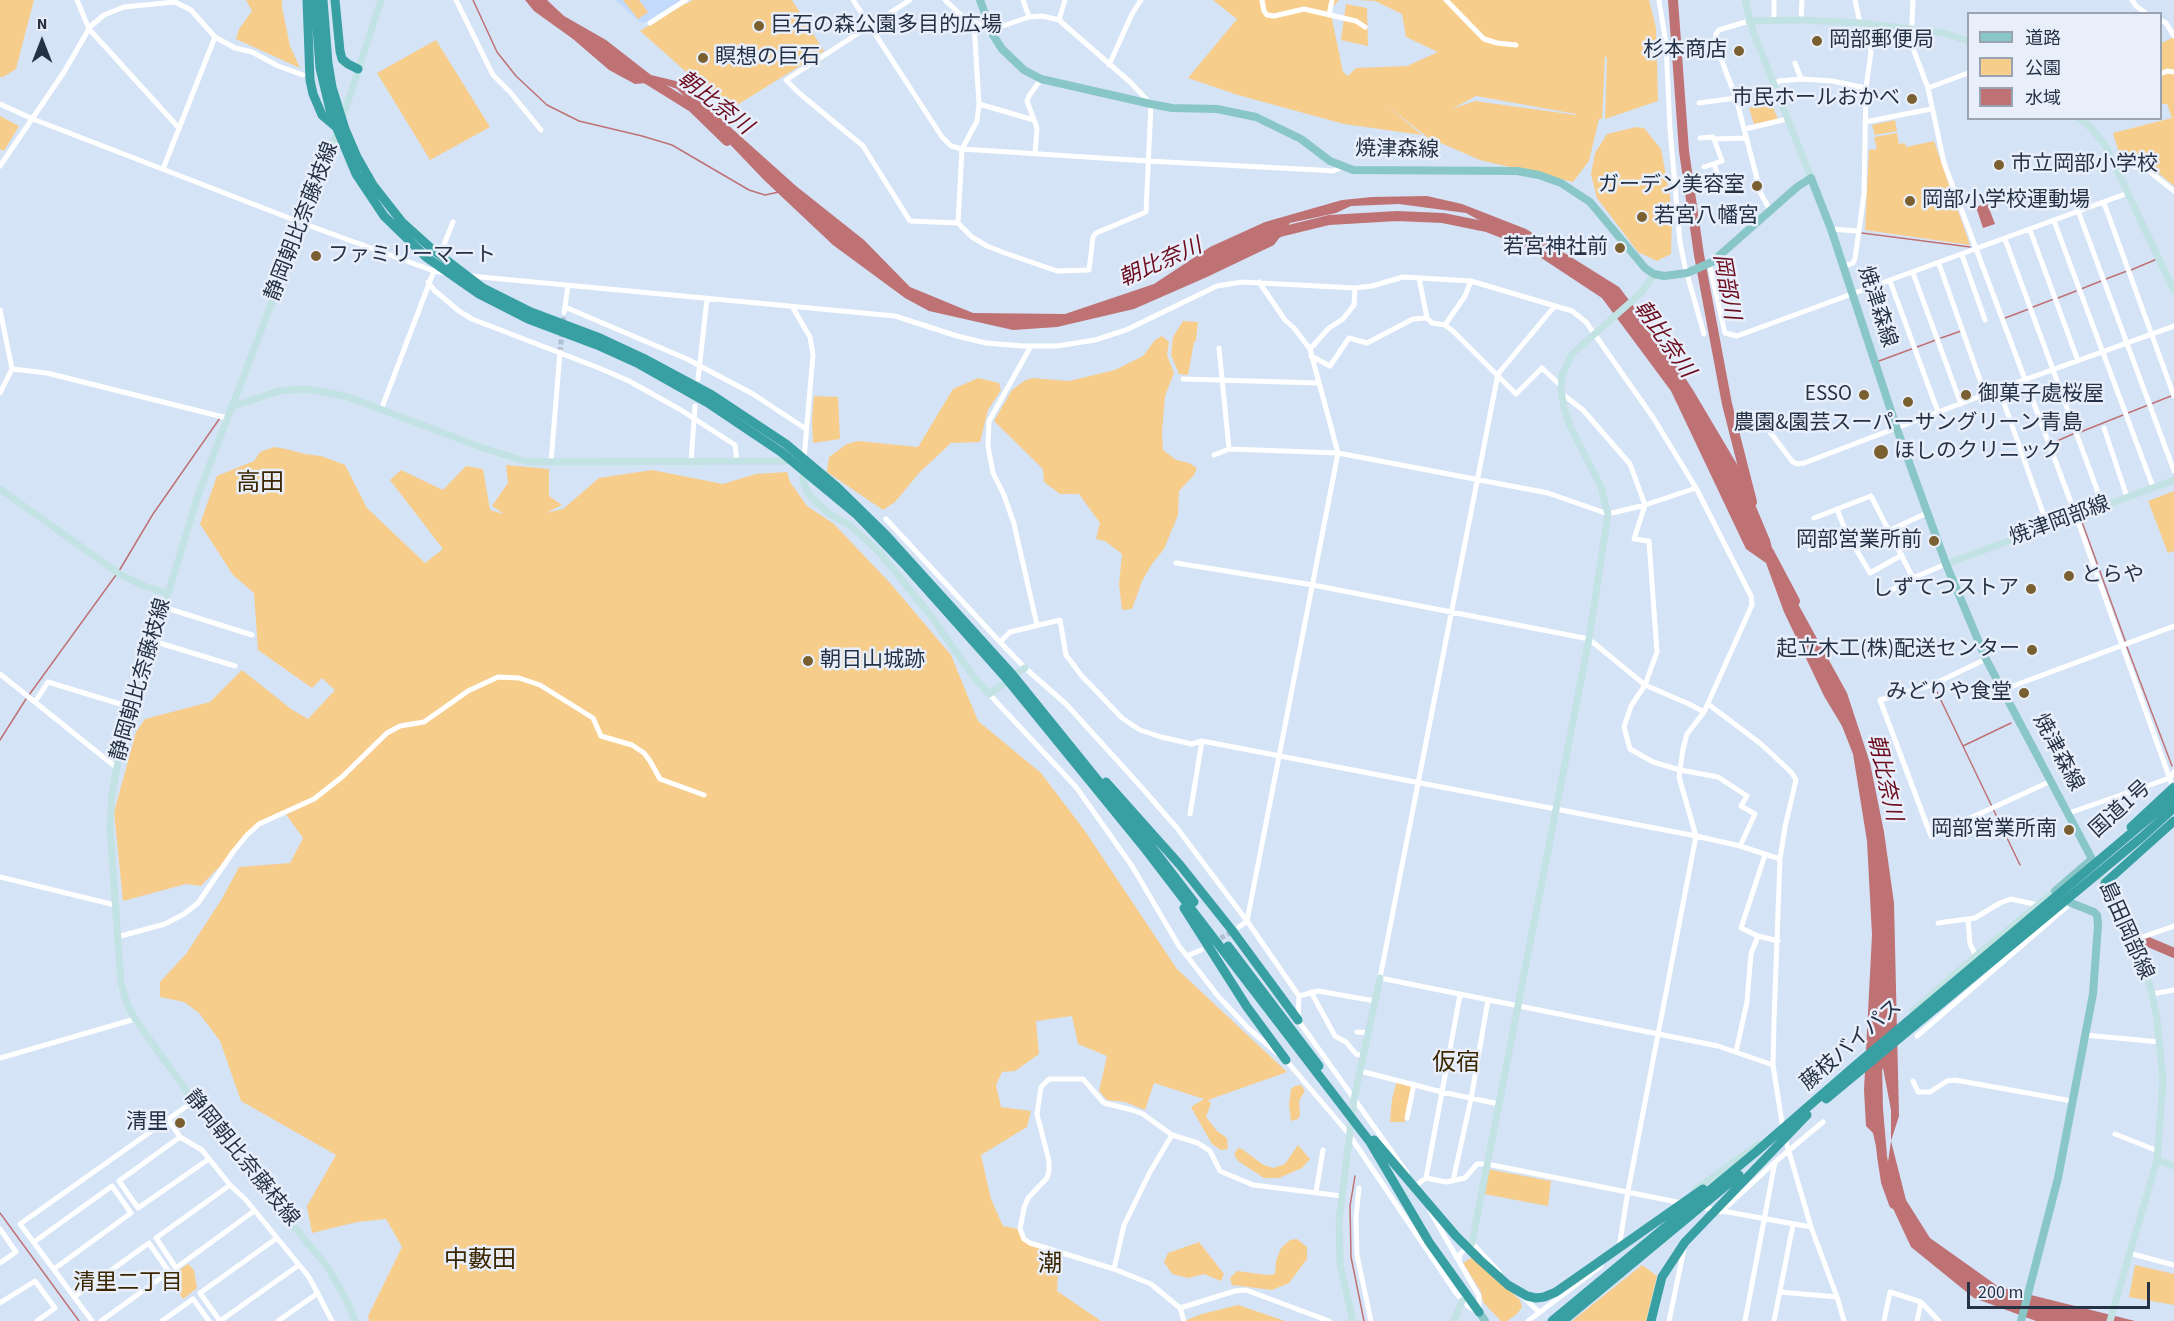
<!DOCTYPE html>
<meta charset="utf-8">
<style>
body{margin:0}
#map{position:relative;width:2174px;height:1321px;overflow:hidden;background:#d5e3f7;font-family:"Source Sans 3","Noto Sans JP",sans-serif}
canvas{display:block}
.legend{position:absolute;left:1967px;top:12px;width:195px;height:108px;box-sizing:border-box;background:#e8effa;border:2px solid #9aa3b2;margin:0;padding:8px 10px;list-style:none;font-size:18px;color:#253245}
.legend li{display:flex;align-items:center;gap:12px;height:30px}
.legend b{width:30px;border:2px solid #9aa3b2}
.north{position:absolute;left:12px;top:12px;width:60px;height:60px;-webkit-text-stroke:4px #e8effa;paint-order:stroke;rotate:0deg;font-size:16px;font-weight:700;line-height:24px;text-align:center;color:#253245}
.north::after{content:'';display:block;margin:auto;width:21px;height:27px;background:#253245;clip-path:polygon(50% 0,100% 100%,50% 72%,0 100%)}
.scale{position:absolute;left:1967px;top:1282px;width:183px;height:27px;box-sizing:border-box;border:3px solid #253245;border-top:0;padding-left:8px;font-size:18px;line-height:21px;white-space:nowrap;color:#253245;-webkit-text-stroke:4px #e8effa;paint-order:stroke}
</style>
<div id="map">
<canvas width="2174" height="1321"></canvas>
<ul class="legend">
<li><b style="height:8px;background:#88c6c8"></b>道路</li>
<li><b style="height:16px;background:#f7cd8c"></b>公園</li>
<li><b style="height:16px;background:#bf7274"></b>水域</li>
</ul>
<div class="north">N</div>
<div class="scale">200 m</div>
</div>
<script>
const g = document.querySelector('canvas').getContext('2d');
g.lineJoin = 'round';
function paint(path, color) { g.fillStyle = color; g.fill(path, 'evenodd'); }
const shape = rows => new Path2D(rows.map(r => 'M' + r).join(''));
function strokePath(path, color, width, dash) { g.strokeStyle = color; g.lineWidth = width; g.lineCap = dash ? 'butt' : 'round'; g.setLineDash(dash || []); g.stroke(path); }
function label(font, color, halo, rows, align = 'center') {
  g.font = font + ' "Source Sans 3","Noto Sans JP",sans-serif'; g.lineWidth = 5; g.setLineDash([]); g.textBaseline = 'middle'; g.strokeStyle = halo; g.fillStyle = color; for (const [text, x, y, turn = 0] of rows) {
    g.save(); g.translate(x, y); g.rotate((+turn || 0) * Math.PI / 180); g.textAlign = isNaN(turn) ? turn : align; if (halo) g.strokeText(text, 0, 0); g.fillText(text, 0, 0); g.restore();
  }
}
paint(shape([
 [615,0,681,0,646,22,641,23]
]), '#c3dafc');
paint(shape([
 [0,0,34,0,16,69,3,77,0,77],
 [246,0,282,0,282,7,290,46,300,68,236,39,239,29,252,11],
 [623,0,639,0,648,12,638,19],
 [693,0,792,0,824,51,729,110,640,31,685,3,686,4],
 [1213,0,1339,0,1330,10,1343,72,1348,76,1356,68,1407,66,1438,52,1406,37,1402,14,1375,1,1357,0,1649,0,1656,28,1658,101,1605,119,1607,58,1605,56,1602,119,1599,119,1589,161,1573,182,1480,160,1427,137,1385,104,1422,135,1344,124,1238,95,1188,78,1237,19],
 [1476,96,1576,114,1576,115,1475,101,1452,109],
 [1346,4,1367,8,1368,46,1341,40],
 [2174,37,2174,186,2140,158,2120,156,2113,133,2172,118,2167,104,2161,104,2160,44],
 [436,40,490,127,430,160,377,73],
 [1771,103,1778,119,1754,124,1749,108],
 [0,116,19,126,4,151,0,149],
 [1895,120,1897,131,1875,135,1872,125],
 [1636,127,1644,128,1661,149,1670,197,1672,218,1671,254,1657,261,1638,252,1597,198,1591,174,1595,153,1607,134],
 [1897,133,1899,144,1905,143,1906,147,1934,141,1970,245,1865,230,1869,150,1877,149,1874,137],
 [1183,321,1198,322,1196,341,1194,342,1188,375,1179,374,1171,355,1173,337],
 [1162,336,1169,342,1167,355,1174,373,1165,396,1162,432,1163,450,1176,460,1189,463,1197,468,1194,475,1179,491,1178,515,1164,549,1152,564,1142,581,1132,609,1122,610,1119,584,1122,554,1105,541,1096,539,1100,523,1079,494,1060,494,1044,482,1043,469,994,421,1012,390,1024,381,1032,378,1069,381,1115,370,1143,356,1155,340],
 [978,378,999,383,1001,390,988,410,980,442,951,443,919,473,895,502,883,510,827,472,829,457,847,444,858,441,918,447,953,389],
 [814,396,838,397,840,439,813,443,812,419],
 [274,447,286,449,305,454,321,456,345,465,367,508,425,563,443,549,390,480,401,470,443,490,466,466,483,469,490,510,504,514,492,506,508,483,506,465,549,469,549,496,562,505,546,513,563,509,599,478,652,470,723,484,756,474,787,472,790,482,807,506,834,524,890,583,951,655,978,721,1041,773,1085,831,1177,969,1287,1072,1208,1100,1211,1103,1206,1117,1217,1131,1227,1138,1228,1149,1221,1150,1212,1144,1191,1107,1204,1099,1154,1083,1145,1110,1125,1102,1107,1100,1099,1091,1107,1056,1078,1044,1072,1016,1036,1021,1039,1054,1015,1071,1002,1072,996,1085,1001,1107,1031,1111,1027,1127,981,1155,991,1199,1003,1226,1018,1229,1024,1239,1059,1255,1057,1291,1101,1321,369,1321,368,1316,402,1247,386,1219,357,1222,312,1233,307,1206,336,1155,241,1101,220,1041,199,1013,184,1002,160,997,160,982,186,954,223,897,239,867,290,863,303,838,285,813,261,823,201,886,186,884,123,901,114,812,136,732,145,719,210,702,242,670,291,709,308,719,335,690,322,678,312,688,258,650,254,593,233,575,200,524,217,476,254,461,260,452],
 [2174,491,2174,551,2168,553,2148,501],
 [1397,1081,1412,1085,1405,1122,1390,1122,1392,1099],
 [1301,1085,1305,1091,1299,1101,1300,1115,1298,1119,1291,1121,1289,1105,1291,1089,1295,1086],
 [1298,1145,1310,1159,1302,1168,1279,1178,1264,1178,1238,1161,1234,1154,1238,1148,1242,1149,1262,1164,1273,1168,1285,1164],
 [1487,1169,1551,1181,1548,1206,1484,1194],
 [1297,1239,1307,1247,1307,1259,1289,1283,1272,1290,1232,1285,1230,1278,1237,1271,1267,1275,1275,1274,1276,1261,1281,1248,1290,1240],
 [1199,1242,1224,1274,1221,1281,1204,1274,1189,1278,1172,1274,1164,1262,1168,1253],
 [1473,1257,1520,1300,1522,1307,1517,1314,1507,1321,1501,1321,1483,1302,1481,1292,1463,1263],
 [188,1264,194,1270,197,1288,183,1299,169,1277],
 [1642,1265,1657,1276,1646,1321,1572,1321],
 [2135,1265,2174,1274,2174,1305,2129,1297],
 [1238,1305,1285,1321,1184,1321,1202,1314]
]), '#f7cd8c');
paint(shape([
 [525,0,547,0,564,16,606,40,651,75,680,82,796,186,864,240,910,287,973,313,1065,314,1154,284,1210,247,1265,222,1342,200,1372,197,1427,196,1462,204,1526,229,1619,287,1664,346,1693,390,1741,471,1770,540,1776,564,1847,693,1870,763,1884,832,1894,903,1899,1116,1891,1141,1906,1200,1930,1238,1999,1287,2135,1321,2036,1321,1974,1298,1911,1247,1890,1202,1887,1169,1891,1141,1891,1110,1883,1068,1873,1085,1879,1133,1880,1164,1873,1133,1866,1126,1864,1090,1872,935,1867,841,1853,754,1842,726,1824,696,1784,612,1766,563,1746,549,1671,391,1602,298,1508,236,1466,213,1399,204,1351,206,1336,213,1290,223,1274,245,1207,277,1134,309,1057,327,1013,330,929,311,905,298,833,245,764,180,677,89,657,82,635,84,609,70,573,39,534,11],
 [1987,203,1995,224,1983,228,1976,207]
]), '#bf7274');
strokePath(shape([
 [473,0,497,52,516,76,547,105,579,121,642,136,672,145,749,190,765,195,779,192],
 [1862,233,1970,247],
 [2131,270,2157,259],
 [2106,279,2127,271],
 [2081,289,2101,281],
 [2058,298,2076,291],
 [2033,307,2054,299],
 [2005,318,2029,309],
 [1941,338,1961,331],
 [1879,361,1936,340],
 [2128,413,2171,396],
 [2078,433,2123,415],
 [2057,441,2073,434],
 [2082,522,2126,643],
 [119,571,153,514,220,418],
 [2127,647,2172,766],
 [1937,692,2020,865],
 [29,695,116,575],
 [0,740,26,699],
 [1963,746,2011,723],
 [1355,1176,1350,1206,1351,1257,1364,1321],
 [0,1213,79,1321]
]), '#bf7274', 1.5);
strokePath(shape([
 [1673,0,1684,151,1699,255,1727,404,1752,502],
 [642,76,692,107,727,141],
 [1270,236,1280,232,1329,220,1397,216,1443,218,1487,227,1513,237],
 [1769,552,1795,601],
 [2146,941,2174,953],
 [1877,1063,1878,1109,1882,1156,1886,1182,1894,1204]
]), '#bf7274', 10);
strokePath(shape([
 [560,352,564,313],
 [1214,942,1235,930]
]), '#b2c0d3', 5, [5, 2.5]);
strokePath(shape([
 [77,0,89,29,179,128],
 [456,0,493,75,510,92,541,130],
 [853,0,942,137,951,146,962,149,1148,161,1318,170,1333,171,1343,167],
 [910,0,786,80,799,93,863,146,910,221,958,223,962,149,977,121,979,104,974,24],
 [945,0,963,17,991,30,1029,17],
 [1262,0,1264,11,1267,15,1274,16,1304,9,1356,21,1365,27],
 [1446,0,1484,39,1497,43,1516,45],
 [1659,0,1666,44,1670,129,1680,242,1685,267,1704,334],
 [1774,0,1774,19],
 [1855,0,1860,23],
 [1913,0,1911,43,1928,88,1944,163,2076,516,2172,785],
 [2132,0,2136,6,2147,14],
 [1329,15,1332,0],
 [1059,20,1065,0],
 [1801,20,1802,0],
 [2160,20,2166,23,2174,36],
 [1749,21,1719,30,1716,34,1715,43,1736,98,1761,194,1770,210],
 [650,23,686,0],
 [1795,63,1801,79,1832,81,1866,88],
 [1109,65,1132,14,1141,0],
 [2160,74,2167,71,2174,72],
 [1774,85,1779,81,1801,79],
 [1928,88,1968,73],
 [1699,103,1736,98],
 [0,104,33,119,302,223,434,271,445,273],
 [979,104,1034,120],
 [1865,122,1931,109],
 [1745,129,1787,119],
 [1700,138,1713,137,1714,139,1746,138],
 [1035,154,1037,128,1027,101,1029,96,1041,79],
 [2112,159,2150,172,2174,191],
 [1714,164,1723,191],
 [0,166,64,72,90,27,104,15,124,7,175,2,191,10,215,37,235,48,252,52,278,66,303,75],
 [1704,167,1722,161,1714,139],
 [163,169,215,37],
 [2073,197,2174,471],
 [2104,203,2174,396],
 [2054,221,2153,487],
 [958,223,972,237,987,246,1005,253,1057,271,1089,270,1093,237,1096,233,1146,212,1151,104,1130,82,1059,20,1042,16,1029,17,1023,0],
 [1831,229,1858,231],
 [2030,230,2078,361],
 [2005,239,2103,506],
 [1962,255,1985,320],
 [439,257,453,222],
 [1709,263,1725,333,1737,336,2128,193],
 [1939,264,1985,394],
 [1844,266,1853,263,1855,259,1864,194,1866,88,1871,52,1868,25],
 [1913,273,1961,404],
 [470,276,895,316,957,336,986,343,1023,346,1057,346,1095,340,1126,330,1217,286,1242,282,1355,288,1372,286,1403,277,1471,281,1572,311,1586,322,1654,419,1696,488,1751,596,1752,605,1704,712,1687,734,1683,749,1679,777,1696,836,1628,1191,1619,1248],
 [1419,278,1427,318,1432,323,1445,325,1453,331,1516,394,1542,368,1561,386],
 [1890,281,1938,412],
 [428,282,434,290,459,311,472,319,599,368,629,381,681,410,735,445,737,462],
 [1259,282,1285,320,1294,328,1310,349],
 [565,307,687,359,753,394,806,429],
 [1554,307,1498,374,1380,978,1718,1046,1773,1065],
 [793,308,810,337,813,355,804,459],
 [0,310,12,369,0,393],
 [564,313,568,286],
 [1445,325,1465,296,1471,281],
 [1031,346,989,421,988,446,993,473,1004,495,1014,524,1037,625],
 [1219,348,1229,449],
 [1311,356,1330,366,1349,338,1367,343,1413,319,1427,318],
 [12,369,47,373,227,418],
 [698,379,707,299],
 [1183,379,1318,383],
 [1999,389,2048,527],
 [1561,393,1583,410,1630,464,1645,505,1634,539,1649,541,1657,652,1645,685,1631,706,1624,727,1630,749,1653,762,1680,770,1718,777,1747,796,1741,806,1755,814,1740,846],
 [381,410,435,268],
 [1767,428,1792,461,1797,464,1804,463,1999,389,2174,326],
 [2104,428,2127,497],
 [1214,455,1229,449,1338,453,1548,493,1608,514,1645,505,1696,488],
 [551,462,560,352],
 [691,462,695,406],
 [1837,509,1846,532,1870,573,1902,555],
 [1814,518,1871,496,1913,578],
 [886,519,1000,642],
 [1856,546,1927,513],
 [1810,550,1846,532],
 [1176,563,1313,585,1589,639,1645,685,1689,704,1704,712],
 [1883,595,1913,578,1946,564],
 [163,607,252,635],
 [153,641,235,666],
 [1986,659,1934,684,1880,700,1931,836,2051,781],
 [0,674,117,768],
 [2001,688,2005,689,2174,626],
 [989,694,1076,787,1132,866,1179,946,1187,956,1201,950],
 [35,702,48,682,133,708],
 [1708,704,1761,744,1792,773,1796,780,1785,827,1780,859,1774,1020,1773,1065,1783,1129],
 [2069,813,2170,778,2174,772],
 [1190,814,1202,741],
 [0,877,115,905],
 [1968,919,1970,944,1976,956],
 [1938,923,1975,918,2000,903,2011,899,2038,905],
 [1239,927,1247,921,1338,453,1310,349,1329,328,1343,319,1354,305,1355,288],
 [1758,936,1778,941],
 [117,937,165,924,184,914,198,903,233,852,247,835,259,824,314,799,342,777,387,733,400,726,424,722,468,691,498,677,519,678,540,685,593,718,601,736,632,745,644,753,650,761,660,779,704,795],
 [2134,940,2174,926],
 [1187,956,1218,996,1248,1028,1277,1053],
 [1311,992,1335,1036,1346,1042,1356,1054,1363,1056],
 [2152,994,2174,990],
 [1299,996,1318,991,1375,1001],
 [1357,1032,1369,1033],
 [2085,1035,2160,1042],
 [1917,1036,2071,903],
 [1736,1052,1747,1002,1751,954,1758,936,1741,928,1765,855],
 [0,1058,135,1019],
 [1285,1059,1348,1133,1456,1293,1469,1307,1479,1312,1479,1296,1430,1211],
 [1360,1071,1442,1092,1499,1104],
 [1913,1081,1918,1092,1930,1092,1947,1081,1955,1080,2072,1101],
 [1407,1118,1414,1084],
 [168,1119,180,1137,202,1150,230,1185,246,1200,309,1277,332,1321],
 [2115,1134,2158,1151],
 [180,1137,119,1181,138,1208,209,1159],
 [1785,1138,1811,1227,1837,1297,1844,1321],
 [1407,1173,1298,1020,1299,996,1247,921,1177,828,1135,780,1066,704,1025,668,1000,642,1010,632,1060,620,1066,655,1081,675,1122,718,1140,730,1161,737,1192,744,1202,741,1696,836,1740,846,1780,859],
 [1426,1178,1460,995],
 [1453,1181,1471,1099,1488,1000],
 [1419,1183,1426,1178,1446,1182,1465,1178,1477,1164,1487,1164,1682,1203],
 [230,1185,156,1238,176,1268,254,1211],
 [1359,1188,1356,1217,1357,1255,1371,1321],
 [1316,1192,1323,1150],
 [1700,1207,1811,1227],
 [1721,1212,1774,1163],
 [0,1229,16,1252,0,1263],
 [277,1238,200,1293,220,1321,299,1265],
 [34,1242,112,1186,131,1213,54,1269],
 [2129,1253,2174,1265],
 [1459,1261,1460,1254,1472,1243,1499,1272],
 [1114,1269,1124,1225,1150,1172,1172,1135],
 [1780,1292,1837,1297],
 [1522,1296,1539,1312],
 [74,1297,149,1243,169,1272,101,1321],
 [0,1303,35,1281,55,1308,37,1321],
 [1180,1308,1235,1291,1246,1290,1329,1321],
 [92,1321,20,1224,194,1101],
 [162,1321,193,1299,209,1321],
 [278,1321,318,1293],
 [1184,1321,1180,1308,1151,1284,1114,1269,1030,1243,1024,1239,1020,1229,1024,1208,1028,1198,1047,1178,1049,1171,1049,1161,1037,1114,1041,1087,1049,1079,1083,1079,1104,1103,1132,1110,1143,1114,1172,1135,1198,1143,1210,1151,1220,1171,1253,1185,1342,1196],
 [1528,1321,1601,1266],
 [1669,1321,1684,1249],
 [1745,1321,1775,1162,1823,1122],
 [1774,1321,1793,1225],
 [1884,1321,1890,1292,1921,1302,1939,1321],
 [1917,1321,1921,1302]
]), '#fff', 5);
strokePath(shape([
 [1745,0,1753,31,1811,178],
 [1749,21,1801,20,1860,23,1944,33,1968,41],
 [2079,118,2092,129,2105,145,2174,291],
 [342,120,381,0],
 [338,130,198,495,119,756,112,794,110,828,121,983,127,1004,135,1019,194,1101,254,1179,327,1266,348,1303,355,1321],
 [231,407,279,391,303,389,325,392,348,397,483,448,528,462,792,461],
 [803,469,803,480,808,494,828,513,851,526,880,553,931,616,973,676,989,694,1005,683],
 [0,489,121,575,144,586,167,593],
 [1946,564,2174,480],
 [1017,673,1025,668],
 [2098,870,2134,940,2144,965,2152,994,2157,1020,2163,1081,2157,1160,2110,1321],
 [1913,1011,1976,956,2055,891],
 [2157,1160,2174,1166],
 [1695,1190,1759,1144],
 [1472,1243,1589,639,1608,514,1601,487,1570,426,1564,408,1561,390,1562,375,1572,354,1641,293,1654,274],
 [1353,1321,1340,1264,1339,1221,1354,1099,1380,978],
 [1454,1321,1462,1301]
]), '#c3e2e3', 7);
strokePath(shape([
 [980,0,993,35,1002,49,1024,70,1041,79,1151,104,1172,108,1217,109,1256,117,1301,139,1330,161,1353,170,1517,171,1539,175,1561,183,1590,202,1645,268,1654,274,1664,276,1687,273,1712,262,1797,187,1811,178,1831,229,1897,429,1946,564,1986,659,2092,859,2055,891,2071,903,2094,912,2097,915,2098,925,2093,994,2058,1178,2021,1321],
 [1479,1312,1485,1321]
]), '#88c6c8', 8);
strokePath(shape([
 [307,0,310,80,313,94,322,115,335,126],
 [315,0,320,68,331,114,356,174,384,216,426,257,479,294,528,319,597,345,639,364,708,403,781,452,856,514,907,567,1005,677,1146,850,1370,1142,1429,1242,1479,1312],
 [323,0,328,63,332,87,345,129,357,157,373,185,402,222,432,249,483,288,531,312,600,338,643,358,712,395,786,444,837,487,886,535,1012,674,1151,846,1194,902],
 [335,0,340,51,342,59,348,64,358,69],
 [1106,782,1180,865,1231,929,1298,1020],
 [2131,827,2174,787],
 [2105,883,2174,821],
 [1184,908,1247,1007,1286,1060],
 [1228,946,1319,1066],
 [1826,1099,2142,837,2174,808],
 [1374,1140,1456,1236,1480,1260,1508,1285,1527,1296,1536,1298,1544,1297,1556,1292,1703,1189],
 [1552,1321,1757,1151,1856,1065,2174,797],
 [1563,1321,1739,1175],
 [1651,1321,1662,1277,1685,1242,1807,1115]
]), '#38a0a3', 9);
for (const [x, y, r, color] of [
 [759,26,6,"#7a5f31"],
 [1817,41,6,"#7a5f31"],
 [1739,51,6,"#7a5f31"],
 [703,58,6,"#7a5f31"],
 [1912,99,6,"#7a5f31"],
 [1999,165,6,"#7a5f31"],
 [1757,186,6,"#7a5f31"],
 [1910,201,6,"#7a5f31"],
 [1642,217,6,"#7a5f31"],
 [1620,248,6,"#7a5f31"],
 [316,256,6,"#7a5f31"],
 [1864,395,6,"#7a5f31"],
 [1966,395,6,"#7a5f31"],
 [1908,402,6,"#7a5f31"],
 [1881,452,8,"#7a5f31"],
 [1934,541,6,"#7a5f31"],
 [2069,576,6,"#7a5f31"],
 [2031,589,6,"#7a5f31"],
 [2032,650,6,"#7a5f31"],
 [808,661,6,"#7a5f31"],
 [2024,693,6,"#7a5f31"],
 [2069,830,6,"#7a5f31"],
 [180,1123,6,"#7a5f31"]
]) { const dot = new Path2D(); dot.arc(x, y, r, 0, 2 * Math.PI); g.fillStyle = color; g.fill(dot); strokePath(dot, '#e8effa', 2); }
label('21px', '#253245', '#e8effa', [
 ["巨石の森公園多目的広場",771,26],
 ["岡部郵便局",1829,41],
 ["杉本商店",1727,51,"right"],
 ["瞑想の巨石",715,58],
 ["市民ホールおかべ",1900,99,"right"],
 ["市立岡部小学校",2011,165],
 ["ガーデン美容室",1745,186,"right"],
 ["岡部小学校運動場",1922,201],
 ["若宮八幡宮",1654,217],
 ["若宮神社前",1608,248,"right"],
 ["ファミリーマート",328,256],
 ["ESSO",1852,395,"right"],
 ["御菓子處桜屋",1978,395],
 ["農園&園芸スーパーサングリーン青島",1908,424,"center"],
 ["ほしのクリニック",1894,452],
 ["岡部営業所前",1922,541,"right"],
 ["とらや",2081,576],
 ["しずてつストア",2019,589,"right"],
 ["起立木工(株)配送センター",2020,650,"right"],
 ["朝日山城跡",820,661],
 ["みどりや食堂",2012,693,"right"],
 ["岡部営業所南",2057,830,"right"],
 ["清里",168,1123,"right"]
], 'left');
label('21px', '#253245', '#e8effa', [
 ["焼津森線",1397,151,1],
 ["静岡朝比奈藤枝線",303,222,-69],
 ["焼津森線",1876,307,72],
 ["焼津岡部線",2060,522,-20],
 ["静岡朝比奈藤枝線",142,680,-74],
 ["焼津森線",2057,753,62],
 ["国道1号",2121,810,-42],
 ["島田岡部線",2125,931,66],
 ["藤枝バイパス",1852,1046,-41],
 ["静岡朝比奈藤枝線",241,1159,51]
]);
label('italic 22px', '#6c0c1e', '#e8effa', [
 ["朝比奈川",714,104,38],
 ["朝比奈川",1161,264,-24],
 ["岡部川",1725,287,80],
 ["朝比奈川",1663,340,55],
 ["朝比奈川",1883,778,77]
]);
label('22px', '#3b2600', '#e8effa', [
 ["清里二丁目",128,1284]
]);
label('24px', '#3b2600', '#e8effa', [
 ["高田",260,485],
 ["仮宿",1456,1065],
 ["中藪田",480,1262],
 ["潮",1050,1266]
]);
</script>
